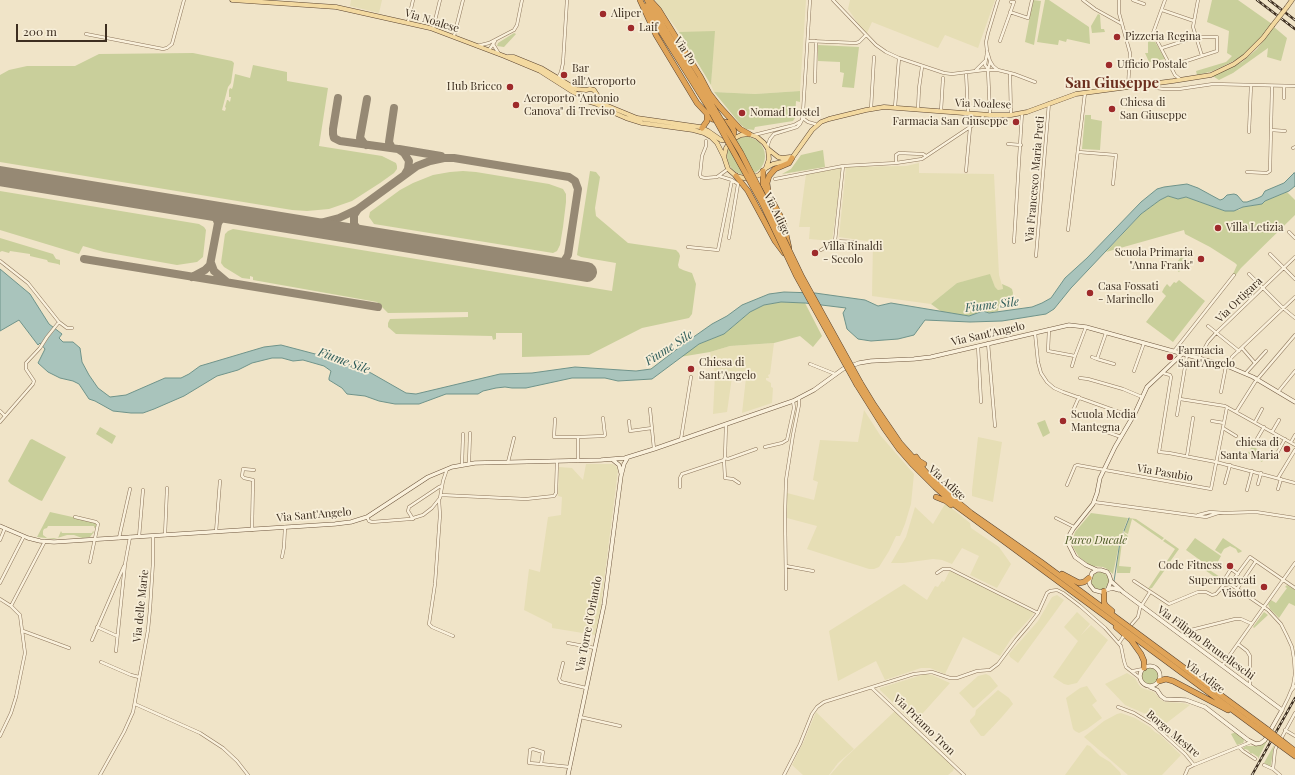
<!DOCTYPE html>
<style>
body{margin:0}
#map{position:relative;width:1295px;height:775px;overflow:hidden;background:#f0e4c8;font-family:"Playfair Display",serif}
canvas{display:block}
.scale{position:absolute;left:16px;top:24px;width:91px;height:18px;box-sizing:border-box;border:2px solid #3d2e20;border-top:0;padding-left:5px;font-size:12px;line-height:14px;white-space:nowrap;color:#3d2e20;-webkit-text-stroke:3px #f7eed8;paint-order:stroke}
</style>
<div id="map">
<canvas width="1295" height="775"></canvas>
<div class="scale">200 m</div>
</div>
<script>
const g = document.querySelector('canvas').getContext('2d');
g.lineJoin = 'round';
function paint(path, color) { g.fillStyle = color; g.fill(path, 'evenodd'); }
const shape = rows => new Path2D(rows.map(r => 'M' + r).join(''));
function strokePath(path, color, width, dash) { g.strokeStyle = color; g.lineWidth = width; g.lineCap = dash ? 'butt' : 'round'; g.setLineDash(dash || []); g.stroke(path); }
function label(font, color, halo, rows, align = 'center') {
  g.font = font + ' "Playfair Display",serif'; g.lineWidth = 3.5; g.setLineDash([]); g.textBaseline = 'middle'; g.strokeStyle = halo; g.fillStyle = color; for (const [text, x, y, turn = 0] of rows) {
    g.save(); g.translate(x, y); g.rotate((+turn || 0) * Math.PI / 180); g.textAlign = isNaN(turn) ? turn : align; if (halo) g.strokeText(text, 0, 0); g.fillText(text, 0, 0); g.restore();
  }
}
paint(shape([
 [351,0,382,0,379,13,350,6],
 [655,0,806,0,800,91,755,94,714,92,711,85,714,32,679,32],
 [850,0,995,0,978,48,945,35,938,48,872,22,866,35,848,9],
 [919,163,919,173,994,174,999,275,1003,289,998,290,995,287,990,275,957,283,931,304,872,296,873,242,839,237,846,167,906,166],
 [842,168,832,241,809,239,810,227,799,227,806,174],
 [774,343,770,374,768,375,769,378,766,378,766,380,771,383,771,387,773,388,772,403,742,413,746,378,732,377,727,412,713,414,715,374,710,352,730,346],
 [864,410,880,435,914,474,911,504,905,524,900,536,896,536,889,551,879,567,874,569,869,569,807,549,817,526,787,518,787,493,814,500,818,482,813,480,820,440,858,442],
 [978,437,1002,442,993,502,972,496,972,490],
 [586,464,612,464,616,466,618,470,599,621,595,635,552,628,552,624,524,610,529,569,540,572,548,517,561,515,562,497,558,496,559,467,572,468,583,480],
 [945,504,949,506,970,523,971,528,999,547,1011,564,997,588,970,575,979,556,962,548,952,564,942,560,933,559,903,563,891,563,906,537,915,507,933,524],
 [950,570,1034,612,1032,616,1011,639,1000,656,963,637,945,674,930,668,921,668,885,680,876,661,838,681,829,631,904,584,927,600,935,586,938,587,942,581,944,582],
 [1057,595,1064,600,1018,663,1010,657,1009,654,1038,621,1052,597],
 [1077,612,1090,624,1081,635,1091,625,1108,640,1077,683,1068,685,1064,684,1053,677,1078,641,1064,627],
 [1127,673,1135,678,1139,685,1142,688,1154,692,1161,700,1165,702,1183,703,1190,705,1160,728,1148,715,1125,705,1105,684],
 [925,674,932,675,950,683,914,723,880,690,880,688],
 [986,674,990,676,998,686,975,707,973,708,959,693,978,676],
 [1087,686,1097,701,1092,705,1102,718,1087,729,1079,733,1075,731,1073,729,1066,698,1080,688],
 [998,690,1009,698,1013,704,1001,718,984,736,981,736,970,722,970,720,975,715,976,710],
 [895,711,954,768,953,771,948,775,830,775,844,759],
 [816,712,854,749,838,763,829,775,803,775,792,765,804,741],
 [1121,713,1135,718,1150,727,1155,732,1160,735,1181,755,1162,775,1128,775,1084,737,1085,736,1104,721,1117,714],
 [1087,745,1090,746,1100,756,1110,762,1120,772,1121,775,1065,775]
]), '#e6deb5');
paint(shape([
 [1033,0,1041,1,1034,45,1025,42],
 [1045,0,1049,0,1089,27,1090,44,1067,39,1066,42,1059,40,1058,45,1037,42],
 [1212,0,1238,0,1272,24,1262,37,1251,49,1238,59,1213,71,1197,75,1196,71,1226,62,1232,56,1227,53,1229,31,1207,22],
 [1098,14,1100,15,1101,29,1104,29,1105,32,1092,33,1091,26],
 [1274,27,1287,38,1281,61,1267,57,1268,48,1233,73,1219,80,1211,75,1228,69,1242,62,1257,49],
 [715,31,711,85,679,32],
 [514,33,516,34,504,47,497,46,498,43],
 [1154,40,1165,59,1149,62,1145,53,1148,53,1148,41],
 [818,45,859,47,854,88,842,87,844,73,840,72,840,62,818,61],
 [193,53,232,61,234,63,231,83,228,87,222,110,225,111,226,108,225,107,227,100,228,100,230,102,231,97,229,97,229,90,230,88,232,89,233,86,235,74,250,78,253,65,287,72,287,81,328,88,319,146,382,156,396,163,397,166,397,169,394,173,380,183,352,201,329,209,307,211,292,210,0,162,0,75,9,70,27,66,75,66,99,54],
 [800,91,800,102,796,101,795,118,793,121,755,127,754,130,746,129,741,125,714,92,755,94],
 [1085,115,1091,115,1091,119,1102,121,1100,150,1082,149],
 '727 156a19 19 0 1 1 38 0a19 19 0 1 1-38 0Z',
 [823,150,825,167,782,174,791,169,801,155],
 [463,171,476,172,549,184,563,189,566,194,566,202,563,227,560,245,557,251,553,253,374,224,369,217,370,212,400,190,413,183,433,175,450,172],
 [590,171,596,172,600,177,595,208,596,216,628,243,676,250,679,253,680,256,678,265,679,268,683,270,692,273,696,284,692,314,689,318,642,328,589,355,522,357,522,333,496,333,496,339,493,340,492,336,396,334,388,327,388,323,390,319,468,317,468,312,388,313,377,302,253,280,253,277,250,276,250,279,242,278,224,267,221,263,225,234,228,231,233,229,612,291,616,263,581,257,577,255],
 [0,191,199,224,204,227,206,230,203,257,197,262,177,265,104,252,83,246,79,254,0,230],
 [1287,192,1295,200,1295,215,1241,268,1235,276,1233,274,1237,265,1235,263,1210,247,1185,234,1184,230,1106,252,1141,214,1160,200,1168,196,1178,199,1186,197,1225,211,1239,210,1243,207,1262,204,1265,201],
 [0,238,53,254,56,259,60,260,60,265,58,264,48,262,47,260,30,256,30,254,10,251,9,253,2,251,0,252],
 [1182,256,1188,261,1179,272,1173,267],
 [990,274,995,287,998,290,1003,289,1002,284,1009,287,1012,289,1013,293,1012,298,1005,304,1001,303,999,304,998,311,989,313,983,311,969,316,942,312,931,304,957,283],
 [1179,280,1205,301,1173,342,1146,322,1166,296,1162,292,1164,288,1167,284,1170,287,1174,282,1176,283],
 [781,302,805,303,822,336,813,347,800,336,774,343,730,346,710,352,680,357,699,344,724,334,750,312,764,305],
 [1045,420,1050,433,1043,437,1037,423],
 [100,427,116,436,112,444,96,434],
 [32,439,66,457,42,501,39,500,11,484,8,481,30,440],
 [1252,446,1266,454,1262,462,1248,453],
 [50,512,95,522,97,524,96,527,94,528,94,526,48,526,47,528,44,529,43,531,43,535,47,538,58,538,61,531,62,533,92,533,93,531,94,532,90,537,82,538,74,535,67,535,54,539,37,537],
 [1091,513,1128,518,1119,542,1119,545,1113,574,1107,569,1103,567,1091,566,1079,557,1073,547,1072,542,1075,532],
 [1129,518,1136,519,1164,538,1162,540,1132,519,1128,534,1124,532],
 [1124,533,1128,536,1127,540,1122,542,1119,566,1131,567,1130,573,1117,573,1117,566,1120,541],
 [1195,538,1221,556,1215,567,1215,571,1186,550],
 [1223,538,1242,551,1241,552,1238,553,1236,549,1230,546,1224,549,1221,554,1215,550],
 [1165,539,1179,549,1169,563,1167,561,1175,549,1163,541],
 [1196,561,1220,577,1219,580,1195,563],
 [1166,562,1169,564,1152,588,1148,589],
 '1091 581a9 9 0 1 1 18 0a9 9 0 1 1-18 0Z',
 [1287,585,1295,590,1295,606,1289,603,1279,618,1270,609,1268,604,1271,600,1276,603,1287,588,1285,587],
 [1264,612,1268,615,1254,628,1253,627],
 '1141 676a9 9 0 1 1 18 0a9 9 0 1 1-18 0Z',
 [1236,732,1243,738,1244,741,1243,743,1237,745,1231,734],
 [1268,739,1258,759,1258,757,1252,753,1251,754,1248,750,1245,749,1244,750,1243,748,1246,746,1259,746],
 [1274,745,1271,765,1270,767,1264,763]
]), '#c9cf9b');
const water = shape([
 [1294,173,1295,173,1295,186,1289,191,1265,201,1262,204,1243,207,1234,211,1225,211,1186,197,1178,199,1168,196,1160,200,1141,214,1071,288,1054,309,1046,314,1002,321,970,322,925,320,914,335,898,339,871,341,858,339,847,329,843,313,846,308,805,303,781,302,764,305,750,312,724,334,699,344,652,379,618,381,605,378,572,378,526,388,512,388,505,387,496,388,483,391,478,394,446,394,419,404,395,404,379,401,365,396,347,394,342,388,329,380,329,378,331,371,324,366,303,360,293,361,282,358,272,358,252,363,238,370,217,376,184,396,154,409,143,413,131,413,113,411,95,401,89,399,79,384,73,381,60,378,48,372,38,363,45,349,40,343,38,345,19,320,0,331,0,269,30,294,49,324,62,334,59,338,63,342,73,342,80,348,82,362,89,375,98,388,110,397,126,395,165,378,181,378,189,374,200,366,264,347,281,345,338,360,371,373,406,393,416,394,500,374,532,373,575,367,636,371,651,369,685,343,712,324,727,316,742,305,769,294,784,292,815,293,865,300,878,306,891,303,969,316,983,311,989,313,1032,307,1042,303,1051,298,1065,278,1087,258,1141,202,1157,189,1164,187,1187,184,1198,188,1220,200,1223,199,1227,195,1234,194,1237,195,1243,202,1247,202,1258,198,1262,196,1265,191,1284,183,1294,173]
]);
paint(water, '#a9c4bc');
strokePath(water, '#6f938a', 1);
strokePath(shape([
 [1124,531,1129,518],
 [1114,581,1120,542,1123,533]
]), '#6f938a', 1);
strokePath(shape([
 [338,98,333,129,333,134,334,138,340,141,398,149,404,153,409,161,408,169,405,174],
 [366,145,363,142,360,138,367,99],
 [392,148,389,142,394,108],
 [399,149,441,156],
 [358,209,417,166,430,161,444,158,454,158,569,177,575,181,578,189,568,255,563,263,556,266,549,265],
 [209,210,215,216,218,223],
 [290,223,316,224,339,218,358,209,354,215,354,224,358,230,368,236],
 [84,259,378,307],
 [211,263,214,271,227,282],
 [192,277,205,270,210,265,218,223,222,217,229,213]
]), '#968974', 8);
strokePath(shape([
 [0,176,587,272]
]), '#968974', 20);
const street = shape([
 [833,0,876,45,886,52,899,58,944,73,952,74,984,70,998,70,1014,74,1035,82],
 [1083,0,1095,9,1122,24],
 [1119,0,1119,13,1130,53,1128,87],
 [1133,0,1144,4],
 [1165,0,1153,33,1175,75,1180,79],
 [1198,0,1193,27,1202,56],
 [1162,10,1194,21],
 [1010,12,1028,18,1032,0],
 [408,22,413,0],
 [433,29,440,0],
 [86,34,163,49,167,48,172,44,184,0],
 [454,36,463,0],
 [808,41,856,43,859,42,866,35],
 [1000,41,1014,2,1011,2],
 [493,44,499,54],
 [477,46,489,43,514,30,517,25,522,0],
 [1162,48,1196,37,1217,37,1217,51,1171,66],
 [489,50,495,41],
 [987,53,985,65,988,69],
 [976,70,985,61],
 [998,70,993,66,990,61,987,51,986,42,988,33,998,0],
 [966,72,968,113],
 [1010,73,1011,115],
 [558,78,561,72,563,63,567,0],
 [815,82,816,41],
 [1152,84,1156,88,1164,89,1179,89,1213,84,1295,86],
 [1284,98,1284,86],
 [895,107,899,58],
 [871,109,874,57],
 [918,109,919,88,922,67],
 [941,111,943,78],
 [990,115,988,70,990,62],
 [803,116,804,119,808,122,815,124],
 [1271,130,1285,131],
 [1249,132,1251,85],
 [754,135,794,125,801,121],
 [706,141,706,146,702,156,700,175,701,177,705,178,717,177,728,169],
 [1008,144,1021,145],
 [767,147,770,139,774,134,797,127,800,124,802,120,803,112,810,0],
 [1293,148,1295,147],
 [1078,152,1116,155,1113,184],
 [896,163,896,155,899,153,923,154,926,156],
 [843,166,835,241,856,242],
 [966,171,970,128],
 [1247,172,1267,173,1270,171,1272,86],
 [775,179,843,166,896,163,922,159,982,119,983,115],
 [1068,230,1085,93],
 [1289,232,1295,238],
 [729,238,738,184,732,180],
 [1014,242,1022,113],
 [688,247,718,250,732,180,719,176],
 [821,250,835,241],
 [1270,254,1295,279],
 [1036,256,1049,103],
 [0,261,28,283,59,322,67,328,72,328],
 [1249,274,1283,308,1295,318],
 [1208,326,1239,351],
 [1049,329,1048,351,1075,356,1086,327],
 [1035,333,1038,362,1041,373,1047,382,1054,388,1063,392,1133,417],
 [1106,333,1097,359,1114,364],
 [988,343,995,426],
 [978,346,981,402],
 [1242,348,1255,363],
 [1174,351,1234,275],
 [1092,357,1097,359],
 [1199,358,1208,342,1216,333,1295,257],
 [810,364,835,374],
 [1072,366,1075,356],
 [1227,366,1232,357,1295,297],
 [1134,371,1144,343],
 [1163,373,1170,375,1171,377,1159,452,1169,453,1216,462,1295,483],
 [1246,373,1266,351],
 [1080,378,1088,379,1123,389,1142,397],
 [1221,392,1226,366],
 [1278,392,1295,371],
 [1180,399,1225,406,1295,445],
 [650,409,654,449],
 [0,411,5,416],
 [1236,412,1255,382,1295,335],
 [1072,413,1079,397],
 [1177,415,1187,355],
 [555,419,554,437,578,437,578,461],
 [629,421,630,431,652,428],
 [1212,421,1224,423],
 [0,422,33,384,34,381,26,369,26,363,40,348,47,337,59,322],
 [1255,422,1262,409],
 [1093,427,1121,437],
 [1223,428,1236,436],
 [1272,432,1279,420],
 [578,437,604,436,605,435,603,418],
 [681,439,691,377],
 [1291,442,1295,435],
 [1254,444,1264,427],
 [765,447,782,443,787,440,794,408,793,401],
 [1187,456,1193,418],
 [1275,457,1285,439],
 [725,458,728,459,756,449],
 [724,460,725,478,733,479,739,483],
 [508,462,514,438],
 [469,463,470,433],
 [462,464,463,434],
 [1278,478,1295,450],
 [1225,483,1230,465],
 [1258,484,1261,473],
 [1067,485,1075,466,1077,465,1211,489,1227,407],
 [680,487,680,478,682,474,724,460,725,457,726,424],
 [1278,489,1281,479],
 [1247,490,1252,471],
 [441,495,526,499,554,496,556,493,557,461],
 [439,500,440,515,435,584,429,624,432,627,453,636],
 [1094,502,1206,517,1218,513],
 [1198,515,1210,512,1224,513,1256,512,1295,518],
 [75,517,96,522,98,524,90,562],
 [367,517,369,521,372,522,410,519,423,515,432,508,440,498,443,481,447,469],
 [1056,518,1074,527],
 [413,519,408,511,409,507,439,487,442,486],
 [252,530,253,480,244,478,242,476,243,469,254,470],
 [216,532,220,481],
 [165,535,167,488],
 [139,537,143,490],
 [119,538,130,489],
 [0,540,5,528],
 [282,557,284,547,285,527],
 [786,566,813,571],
 [937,573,943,569,950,569,1038,613],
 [1134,581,1169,604,1198,592,1206,592,1212,595,1216,594,1224,585,1230,584,1268,610,1281,624,1287,636,1292,647,1294,659,1295,674,1293,686,1288,698,1282,710],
 [0,583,24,536],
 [1230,584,1250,557,1295,588],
 [1225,585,1224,580,1231,569,1238,574],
 [786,589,785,514,786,480,793,435,799,405,799,398],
 [1237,589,1256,561],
 [0,599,11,606,20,615,25,653,16,697,11,713,0,736],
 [11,606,45,541],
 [1132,624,1138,617,1140,608,1150,592],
 [97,627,117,636],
 [23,631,69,648],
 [1183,637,1187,632,1191,630,1235,619,1241,619,1252,624],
 [92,640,124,566],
 [568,643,595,648],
 [1119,643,1123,637],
 [1238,644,1247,651,1250,656,1250,686],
 [116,651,125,564,130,537],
 [101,662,131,675,139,677],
 [563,663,559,679,561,682,586,688],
 [1222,666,1295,563],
 [1133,671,1143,669],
 [872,688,964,775],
 [1291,691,1295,686],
 [135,704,200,733,223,748,237,761,248,775],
 [1118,707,1134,713,1152,724,1185,754,1194,765],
 [580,717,620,726],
 [1285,730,1295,736],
 [1281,739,1295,713],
 [1239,747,1243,751,1255,759],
 [541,764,543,752,533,749,530,750,529,763,541,764,570,767],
 [1264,765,1273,769,1280,775],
 [1273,769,1275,750,1278,743],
 [100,775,124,732,133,712,148,630,150,609,153,562,153,536],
 [784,775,800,744,812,714,817,707,824,702,914,674,932,672,950,678,957,678,977,671,990,670,998,664,1016,640,1028,626,1038,613,1047,593,1050,591,1057,590,1063,593,1080,606,1105,628,1121,646,1124,661,1126,667,1140,678],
 [1185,775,1188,768,1194,765,1251,742]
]);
const secondary = shape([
 [613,460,619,465,621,473],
 [0,526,28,538,40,541,54,542,335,524,351,522,367,517,428,477,452,467,475,463,601,460,625,458,654,449,793,401,814,390,843,369,859,363,871,361,914,359,931,357,1069,325,1086,327,1227,366,1253,377,1295,402],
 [1097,570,1086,565,1075,557,1069,545,1070,534,1073,529,1093,504,1097,493,1100,478,1115,447,1135,413,1147,387,1182,354],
 [1111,581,1123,592,1282,710,1265,740,1261,743,1256,744,1248,740,1205,707,1186,700,1165,699,1161,696,1157,690,1150,687],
 [1108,589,1111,581,1109,575,1107,572,1101,570,1097,570,1092,573,1089,582,1090,585,1094,590,1101,592,1112,588,1119,590],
 '1140 676a10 10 0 1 1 20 0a10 10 0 1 1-20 0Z',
 [568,775,604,605,621,476,624,464,628,457]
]);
const primary = shape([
 [232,0,336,7,430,28,504,56,540,71,573,92,581,96,587,101,597,104,605,109,626,118,642,123,693,130,704,133,711,137,717,143,724,157,728,169,736,176,748,179,759,175,766,168,769,159,768,149,764,143,757,137,749,134,741,135,731,140,726,148,724,157],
 [1287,7,1292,0],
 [508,57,514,57,541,68,576,89,586,90,590,89,594,90,603,104,637,118,700,127,708,131,721,140,730,141],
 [768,149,778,157,782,158,790,157],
 [766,168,773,164,787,161,792,158,812,130,821,122,829,119,866,110,884,107,990,115,1011,115,1027,112,1076,94,1173,81,1211,75,1234,64,1245,56,1263,38,1272,26]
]);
const highway = shape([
 [640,0,656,35,697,103,712,119,729,123,732,127,734,131,733,139],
 [647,0,715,110],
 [650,0,659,10,700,76,709,93,719,106,740,129,749,134],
 [645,6,712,113],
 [702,128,707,121,707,115],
 [763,171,763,184,783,221,789,248],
 [736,176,748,191,775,241,784,253],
 [768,190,767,183,769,176,775,169,789,163,792,158],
 [860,382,874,405,900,443,932,479,948,494,971,513,1041,562,1268,730],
 [857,385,884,428,899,449,913,465,935,487,955,505,1265,734],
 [916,457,919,461,924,464],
 [936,497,946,501,951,505],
 [1062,574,1079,583,1084,582,1089,578],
 [1104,591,1104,602,1105,605,1112,611],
 [1116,627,1131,640,1141,654,1144,661,1144,668],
 [1159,681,1166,679,1173,681,1228,710],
 [1282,741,1295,751],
 [1280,745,1295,756]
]);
strokePath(street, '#8d765c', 3.5);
strokePath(secondary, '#6f573f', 4.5);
strokePath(primary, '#5b4430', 5);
strokePath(highway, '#5b4430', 6);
strokePath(street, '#faf1dc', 2.5);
strokePath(secondary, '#faf1dc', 3.5);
strokePath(primary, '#f3d9a0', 4);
strokePath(highway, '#e0a458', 5);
const rail = shape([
 [1257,0,1295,29],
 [1269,0,1295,20],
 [1252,775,1295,698]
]);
strokePath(rail, '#3d2e20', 2.5);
strokePath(rail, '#f7eed8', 1, [3]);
const primaryBridge = shape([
 [1272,26,1287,7]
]);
const highwayBridge = shape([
 [715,110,741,153,765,200,802,277,860,382],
 [712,113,762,203,796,275,857,385],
 [1268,730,1282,741],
 [1265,734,1280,745]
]);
strokePath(primaryBridge, '#5b4430', 5, []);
strokePath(highwayBridge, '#5b4430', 6, []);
strokePath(primaryBridge, '#f3d9a0', 4);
strokePath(highwayBridge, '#e0a458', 5);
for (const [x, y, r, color] of [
 [603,14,4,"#9e2a2b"],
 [631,28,4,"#9e2a2b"],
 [1117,37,4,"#9e2a2b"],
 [1109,65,4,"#9e2a2b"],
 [564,75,4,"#9e2a2b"],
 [510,87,4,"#9e2a2b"],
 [516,105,4,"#9e2a2b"],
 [1112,109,4,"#9e2a2b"],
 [742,113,4,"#9e2a2b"],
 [1016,122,4,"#9e2a2b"],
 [1218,228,4,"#9e2a2b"],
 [815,253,4,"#9e2a2b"],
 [1201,259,4,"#9e2a2b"],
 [1090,293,4,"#9e2a2b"],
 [1170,357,4,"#9e2a2b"],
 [691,369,4,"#9e2a2b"],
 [1063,421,4,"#9e2a2b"],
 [1287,449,4,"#9e2a2b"],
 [1230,566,4,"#9e2a2b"],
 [1264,587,4,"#9e2a2b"]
]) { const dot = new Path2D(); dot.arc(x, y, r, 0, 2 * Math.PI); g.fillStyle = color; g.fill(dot); strokePath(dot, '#f7eed8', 1.5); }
label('11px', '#3d2e20', '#f7eed8', [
 ["Aliper",611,14],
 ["Laif",639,28],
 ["Pizzeria Regina",1125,37],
 ["Ufficio Postale",1117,65],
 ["Bar",572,69],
 ["all'Aeroporto",572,82],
 ["Hub Bricco",502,87,"right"],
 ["Aeroporto \"Antonio",524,99],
 ["Canova\" di Treviso",524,112],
 ["Chiesa di",1120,103],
 ["San Giuseppe",1120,116],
 ["Nomad Hostel",750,113],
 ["Farmacia San Giuseppe",1008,122,"right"],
 ["Villa Letizia",1226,228],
 ["Villa Rinaldi",823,247],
 ["- Secolo",823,260],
 ["Scuola Primaria",1193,253,"right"],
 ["\"Anna Frank\"",1193,266,"right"],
 ["Casa Fossati",1098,287],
 ["- Marinello",1098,300],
 ["Farmacia",1178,351],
 ["Sant'Angelo",1178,364],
 ["Chiesa di",699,363],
 ["Sant'Angelo",699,376],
 ["Scuola Media",1071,415],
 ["Mantegna",1071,428],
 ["chiesa di",1279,443,"right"],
 ["Santa Maria",1279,456,"right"],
 ["Code Fitness",1222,566,"right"],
 ["Supermercati",1256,581,"right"],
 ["Visotto",1256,594,"right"]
], 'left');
label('11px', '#3d2e20', '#f7eed8', [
 ["Via Noalese",432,21,17],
 ["Via Po",685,51,57],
 ["Via Noalese",983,104,2],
 ["Via Francesco Maria Preti",1035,179,-85],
 ["Via Adige",777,214,64],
 ["Via Ortigara",1239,300,-44],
 ["Via Sant'Angelo",988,334,-13],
 ["Via Pasubio",1165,473,10],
 ["Via Adige",947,483,42],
 ["Via Sant'Angelo",314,515,-5],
 ["Via delle Marie",141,606,-84],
 ["Via Torre d'Orlando",589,624,-79],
 ["Via Filippo Brunelleschi",1206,643,36],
 ["Via Adige",1205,677,37],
 ["Via Priamo Tron",924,725,44],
 ["Borgo Mestre",1173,734,40]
]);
label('italic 11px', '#4d5a26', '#f7eed8', [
 ["Parco Ducale",1096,541]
]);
label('italic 12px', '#2f5d5a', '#f7eed8', [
 ["Fiume Sile",992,305,-7],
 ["Fiume Sile",669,348,-33],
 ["Fiume Sile",344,361,20]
]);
label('bold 15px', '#6b2e1e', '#f7eed8', [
 ["San Giuseppe",1112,83]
]);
</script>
